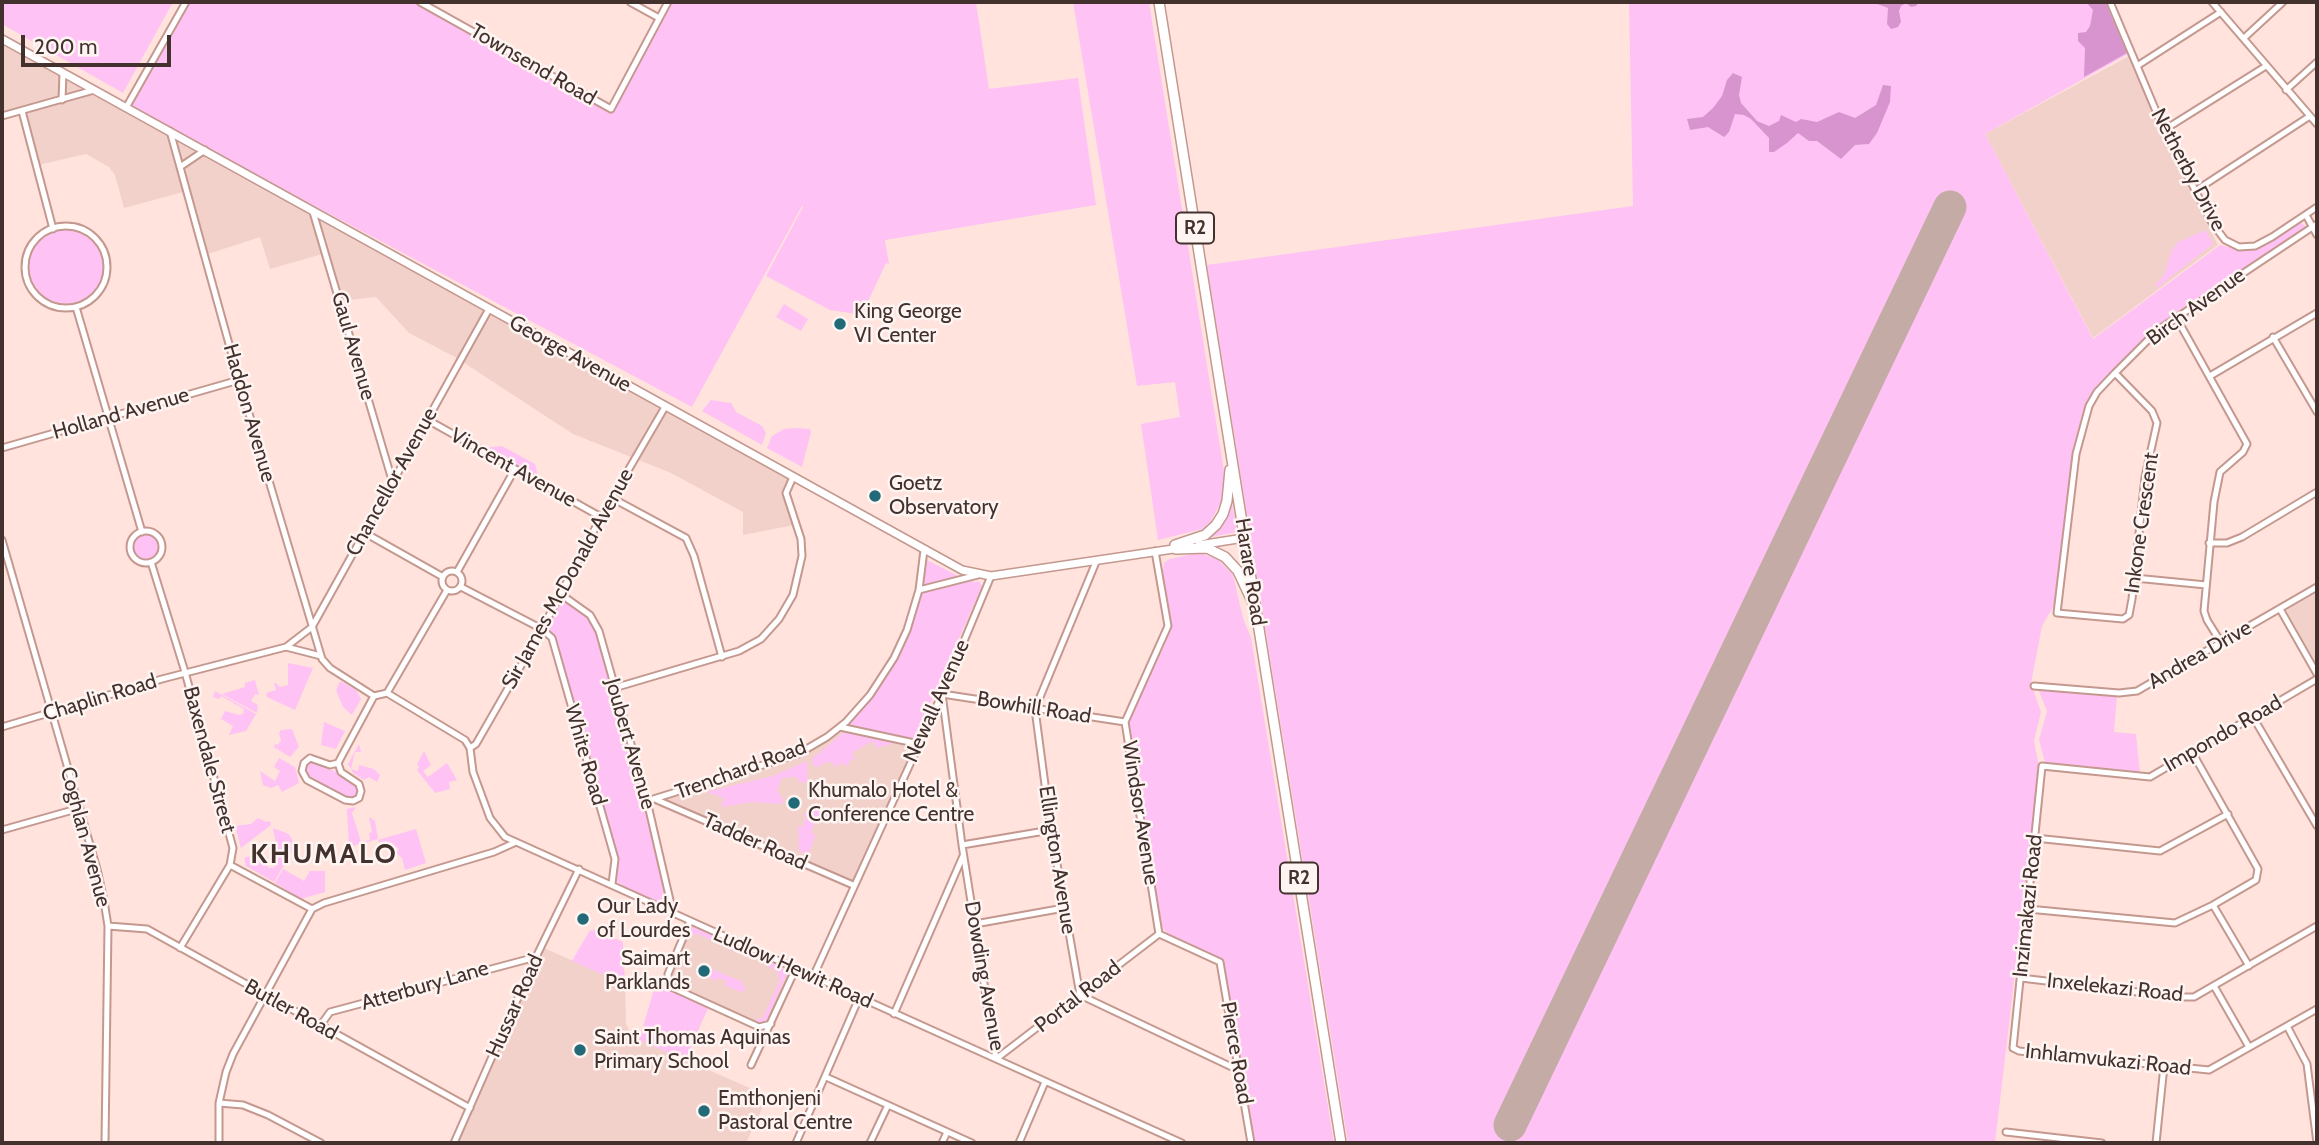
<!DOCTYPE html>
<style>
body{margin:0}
#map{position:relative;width:2319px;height:1145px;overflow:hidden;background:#ffe3dc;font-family:Cabin,sans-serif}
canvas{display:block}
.frame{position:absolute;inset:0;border:4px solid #43312d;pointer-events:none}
.scale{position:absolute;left:21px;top:35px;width:150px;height:32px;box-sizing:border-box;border:4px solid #43312d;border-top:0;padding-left:9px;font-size:21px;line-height:24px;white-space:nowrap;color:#43312d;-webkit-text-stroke:5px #fef5f3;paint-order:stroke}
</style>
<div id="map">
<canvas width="2319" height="1145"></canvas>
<div class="frame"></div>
<div class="scale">200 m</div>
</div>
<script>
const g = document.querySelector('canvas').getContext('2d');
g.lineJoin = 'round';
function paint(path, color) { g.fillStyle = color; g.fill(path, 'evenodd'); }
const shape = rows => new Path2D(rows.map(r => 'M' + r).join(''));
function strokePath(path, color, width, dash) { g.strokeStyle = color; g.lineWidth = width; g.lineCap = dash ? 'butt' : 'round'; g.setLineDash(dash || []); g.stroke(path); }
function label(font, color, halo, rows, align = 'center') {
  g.font = font + ' Cabin,sans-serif'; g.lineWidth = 5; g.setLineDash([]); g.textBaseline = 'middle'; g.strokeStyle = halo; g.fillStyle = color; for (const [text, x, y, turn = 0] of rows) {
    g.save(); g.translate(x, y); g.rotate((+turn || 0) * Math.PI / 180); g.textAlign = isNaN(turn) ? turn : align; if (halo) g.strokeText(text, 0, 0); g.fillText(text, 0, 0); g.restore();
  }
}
paint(shape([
 [2,43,789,478,784,486,783,493,794,525,743,535,743,512,671,473,573,434,455,357,409,333,376,297,340,301,326,253,270,269,260,237,205,255,187,191,124,208,115,175,109,167,86,154,38,165,23,110,2,116],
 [2129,56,2162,132,2218,245,2093,338,1985,134],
 [2317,592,2317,665,2286,610],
 [839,728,918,744,853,884,661,800,798,755],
 [691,923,794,971,770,1023,762,1026,670,985,669,977],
 [544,948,625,984,626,1024,633,1037,768,1096,746,1143,457,1143]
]), '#f2d1ca');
paint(shape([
 [2,2,173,2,123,93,2,24],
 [185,2,418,2,611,111,671,2,976,2,989,89,1078,78,1096,205,885,240,889,264,886,263,863,312,857,314,830,310,766,276,803,207,802,206,692,407,127,106],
 [1073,2,1149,2,1225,478,1222,500,1211,521,1202,529,1158,540,1141,424,1180,417,1175,382,1137,386],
 [1629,2,2106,2,2128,54,1985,134,2093,339,2220,245,2245,251,2258,249,2295,225,2301,223,2307,227,2178,311,2150,333,2094,392,2083,411,2074,446,2056,602,2042,626,2031,683,2041,712,2034,741,2039,767,1995,1143,1348,1143,1207,265,1633,206],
 '28 266a38 38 0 1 1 76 0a38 38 0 1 1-76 0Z',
 [2206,230,2213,244,2157,288,2155,285,2164,275,2172,250,2178,242],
 [784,304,808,319,801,331,776,317],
 [711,400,731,403,736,412,762,426,766,433,762,445,702,411],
 [796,428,810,429,811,432,802,467,767,448,772,436,784,429],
 [502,446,535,464,539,480,484,448],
 [1230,491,1237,532,1206,538],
 '130 547a16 16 0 1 1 32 0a16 16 0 1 1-32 0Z',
 [1199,553,1218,559,1233,575,1243,618,1251,638,1334,1143,1254,1143,1222,962,1216,957,1172,937,1163,929,1153,886,1129,722,1130,715,1166,642,1169,629,1162,577,1164,563,1169,559],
 [925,559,958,576,974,582,979,581,982,586,914,741,842,726,870,696,908,630],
 [560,596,589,615,598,631,671,911,627,889,614,879,617,860,553,638,544,628],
 [288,663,313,668,295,710,267,697,266,693,276,690,274,683,276,683,280,687,288,685],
 [255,680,259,695,255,694,251,701,258,705,257,713,222,694,245,687,245,683],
 [340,681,356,690,361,699,352,715,343,707,336,690],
 [2038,689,2117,695,2114,732,2136,734,2140,773,2045,762,2039,740,2047,711],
 [215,691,256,714,246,731,229,735,233,726,221,719,225,711,239,715,243,714,244,709,221,696,219,699,213,697],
 [324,722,345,731,336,749,321,745],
 [292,729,299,747,290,757,274,747,275,744,278,745,281,740,279,733,281,730],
 [844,732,898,742,877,748,873,741,852,753,856,760,851,759,848,766,839,763,837,768,831,762,823,763,820,767,813,766,812,759],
 [359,744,361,752,355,752,351,769,358,771,359,765,374,769,380,775,377,782,369,777,364,780,353,773,348,764],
 [424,751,431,765,423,771,428,777,447,763,457,780,449,782,450,789,435,793,417,770,419,767,417,764],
 [279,758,295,767,299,783,282,792,278,785,271,788,263,785,260,771,275,781,280,771,274,767],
 [807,761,808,781,801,783,796,777,782,778,777,791,783,799,782,804,752,802,721,807,724,798,706,792,773,776],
 [308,762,316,763,339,773,355,784,357,790,355,797,350,799,344,798,308,779,305,772],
 [356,807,352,813,361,842,370,840,369,833,372,832,369,817,375,821,378,839,349,847,347,809],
 [811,808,829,815,828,818,818,815,811,833,816,835,808,855,799,851,798,826,802,827,806,817,803,815],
 [258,818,266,822,270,821,271,825,241,848,235,826,251,824],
 [273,828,289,834,295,846,274,882,246,866,244,858,256,854,257,859,268,857,268,868,274,868,278,855],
 [416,829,426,863,405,870,402,858,396,853,399,849,392,844,380,847,378,840],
 [283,869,304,881,310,871,325,871,325,892,301,899,275,883],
 [692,925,756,954,753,960,698,934,687,937],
 [594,929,623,942,625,984,572,961,590,930,593,931],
 [765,959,788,971,766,1021,760,1024,755,1022,758,1018,762,1019,780,980,777,971,763,964],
 [712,969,743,982,742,985,746,987,743,993,724,985,726,981,719,978,717,981,708,977],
 [656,983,709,1006,685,1060,639,1040]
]), '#fec3f4');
paint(shape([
 [1872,2,1919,2,1916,6,1911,7,1906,3,1901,6,1899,11,1901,22,1898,27,1891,29,1887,24,1888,8],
 [2086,2,2105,2,2127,53,2084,77,2085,48,2078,41,2078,33,2086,32,2090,26,2093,10],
 [1733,73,1742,77,1739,95,1741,103,1757,121,1769,126,1779,121,1781,115,1796,122,1801,119,1817,122,1839,112,1855,118,1876,105,1883,85,1891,86,1890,102,1877,133,1869,144,1855,145,1841,159,1817,141,1809,141,1798,133,1787,143,1774,152,1769,152,1769,138,1751,119,1744,115,1735,114,1729,132,1724,137,1708,127,1690,130,1687,119,1703,117,1713,108,1722,96,1727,80]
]), '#d894ce');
strokePath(shape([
 [1510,1125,1950,207]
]), '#c4aba5', 33);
const minor = shape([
 [420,2,611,109,668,2],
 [630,2,659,18],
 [2110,2,2164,130,2212,223,2225,240,2239,247,2255,246,2272,237,2317,207],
 [2212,2,2317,124],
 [2244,38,2283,2],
 [2137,66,2221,12],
 [2286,90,2317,62],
 [62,100,63,73],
 [127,106,186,2],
 [22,111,53,229],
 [2,116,94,90],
 [2164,130,2266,66],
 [170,131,239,380,322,659,330,668,374,696,387,693,465,740,470,748,473,772,490,818,505,837,996,1059,1159,934],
 [180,167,205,150],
 [2195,191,2310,116],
 [313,212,392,480],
 [2306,215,2317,235],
 '25 267a41 41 0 1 1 82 0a41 41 0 1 1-82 0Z',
 [76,307,142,532],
 [2176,317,2247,444,2243,452,2220,472,2214,502,2204,611,2207,620,2222,644],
 [2273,337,2317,412],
 [2115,373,2152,411,2157,423,2145,477,2132,599,2129,615,2123,619,2057,613,2076,454,2089,406,2097,392,2115,373,2148,340,2161,328,2317,224],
 [2210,376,2317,313],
 [426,419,601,517],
 [2,448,239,380],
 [612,498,686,538,694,556,722,657],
 '130 547a16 16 0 1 1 32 0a16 16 0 1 1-32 0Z',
 [365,533,443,577],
 [2,540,97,869,104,901,108,926,105,1143],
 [2209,543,2227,543,2242,537,2317,492],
 [1155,551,1168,626,1125,722,1159,934,1220,962,1251,1143],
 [151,562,185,672,233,848,230,865,180,948],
 [1096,562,1035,709,1051,830,1080,995,1238,1070],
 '442 581a10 10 0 1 1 20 0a10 10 0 1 1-20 0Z',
 [457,572,515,469],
 [2135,578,2206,585],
 [461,587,542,629,552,638,615,859,612,884],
 [919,590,978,575],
 [559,593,590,615,599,631,647,801,673,913],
 [2280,609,2317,674],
 [286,647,312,627,489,309],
 [2317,679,2150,777,2042,766,2013,1048,2019,1051,2209,1070,2317,1009],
 [2034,686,2119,693,2137,691,2317,587],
 [614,688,739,651,761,639,779,619,793,595,802,556,801,539,786,493,793,477],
 [387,693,447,590],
 [2253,717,2317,826],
 [1125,722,942,694,962,845,996,1059,1182,1143],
 [2,727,162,679,286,647,321,656],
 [840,727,919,744],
 [470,748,476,744,542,629,601,517,665,407],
 [310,758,330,765,338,763,341,772,359,784,361,791,359,798,353,801,345,800,307,780,302,771,304,763,310,758],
 [338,763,374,696],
 [657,800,853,885],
 [647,801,798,754,827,737,846,722,870,695,894,658,907,630,919,590,924,550],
 [2,830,80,808],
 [2035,838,2160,851,2228,814],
 [962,845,1051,830],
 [230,865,312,909,324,903,494,852,514,843],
 [2213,905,2249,966],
 [2028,909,2175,923,2213,905,2256,880,2258,869,2192,752],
 [690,921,668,974,669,986,759,1027,771,1024],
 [975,924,1064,908],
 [108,926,147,929,470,1108],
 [813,977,942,694,991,576],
 [2021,978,2179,997,2194,997,2317,926],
 [2214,986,2249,1047],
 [894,1014,963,856],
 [320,1026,330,1012,536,957],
 [2287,1026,2307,1064,2317,1143],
 [751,1065,795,970],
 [826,1077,972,1143],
 [219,1103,243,1105,268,1115,321,1143],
 [2006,1132,2102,1143],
 [219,1143,219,1103,226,1072,233,1054,312,909],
 [454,1143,536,957,579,869],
 [796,1143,859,998],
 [870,1143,888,1105],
 [942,1143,947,1132],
 [1019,1143,1045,1082],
 [2156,1143,2164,1066]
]);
const secondary = shape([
 [2,39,962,570,991,576,1180,548],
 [1199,545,1244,538]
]);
const trunk = shape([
 [1159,2,1341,1143],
 [1175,545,1205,535,1216,525,1223,514,1227,501,1230,470],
 [1176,549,1207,548,1225,557,1238,571,1252,601]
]);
strokePath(minor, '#c4988f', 9);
strokePath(secondary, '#c4988f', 10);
strokePath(trunk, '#c4988f', 12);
strokePath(minor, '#fff', 5);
strokePath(secondary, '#fff', 7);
strokePath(trunk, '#fff', 9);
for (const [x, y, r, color] of [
 [840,324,7,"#236a78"],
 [875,496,7,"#236a78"],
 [794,803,7,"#236a78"],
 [583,919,7,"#236a78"],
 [704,971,7,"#236a78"],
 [580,1050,7,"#236a78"],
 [704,1111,7,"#236a78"]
]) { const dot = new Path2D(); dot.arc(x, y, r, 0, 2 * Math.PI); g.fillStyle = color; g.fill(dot); strokePath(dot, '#fef5f3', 2.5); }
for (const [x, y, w] of [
 [1195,228,38],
 [1299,878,38]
]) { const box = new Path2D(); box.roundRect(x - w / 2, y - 15.5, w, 31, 5); g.fillStyle = '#fef5f3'; g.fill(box); strokePath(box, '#43312d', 2); }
label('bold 19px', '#43312d', null, [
 ["R2",1195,228],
 ["R2",1299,878]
]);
label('21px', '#43312d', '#fef5f3', [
 ["Townsend Road",533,65,30],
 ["Netherby Drive",2188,170,62],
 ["Birch Avenue",2196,307,-36],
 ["Gaul Avenue",353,346,74],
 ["George Avenue",570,354,29],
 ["Haddon Avenue",249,413,74],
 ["Holland Avenue",121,414,-16],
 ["Vincent Avenue",513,468,29],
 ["Chancellor Avenue",392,482,-61],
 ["Inkone Crescent",2142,523,-82],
 ["Harare Road",1250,572,81],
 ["Sir James McDonald Avenue",568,579,-61],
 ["Andrea Drive",2200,655,-30],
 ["Chaplin Road",100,698,-17],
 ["Newall Avenue",937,701,-66],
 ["Bowhill Road",1034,708,9],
 ["Impondo Road",2223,734,-30],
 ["Joubert Avenue",630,744,74],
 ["White Road",585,755,74],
 ["Baxendale Street",209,760,75],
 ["Trenchard Road",741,770,-20],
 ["Windsor Avenue",1140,813,81],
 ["Coghlan Avenue",85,837,75],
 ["Tadder Road",755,842,24],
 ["Ellington Avenue",1057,860,81],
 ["Inzimakazi Road",2028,906,-84],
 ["Ludlow Hewit Road",793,968,24],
 ["Dowding Avenue",984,976,80],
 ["Atterbury Lane",425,986,-16],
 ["Inxelekazi Road",2115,988,6],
 ["Portal Road",1078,997,-38],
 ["Hussar Road",515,1006,-66],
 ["Butler Road",291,1010,29],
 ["Pierce Road",1236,1053,80],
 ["Inhlamvukazi Road",2108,1060,6]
]);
label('21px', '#43312d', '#fef5f3', [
 ["King George",854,312],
 ["VI Center",854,336],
 ["Goetz",889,484],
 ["Observatory",889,508],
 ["Khumalo Hotel &",808,791],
 ["Conference Centre",808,815],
 ["Our Lady",597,907],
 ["of Lourdes",597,931],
 ["Saimart",690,959,"right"],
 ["Parklands",690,983,"right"],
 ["Saint Thomas Aquinas",594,1038],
 ["Primary School",594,1062],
 ["Emthonjeni",718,1099],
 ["Pastoral Centre",718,1123]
], 'left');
g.letterSpacing = '2px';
label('bold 28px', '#43312d', '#fef5f3', [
 ["KHUMALO",324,855]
]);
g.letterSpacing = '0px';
</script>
